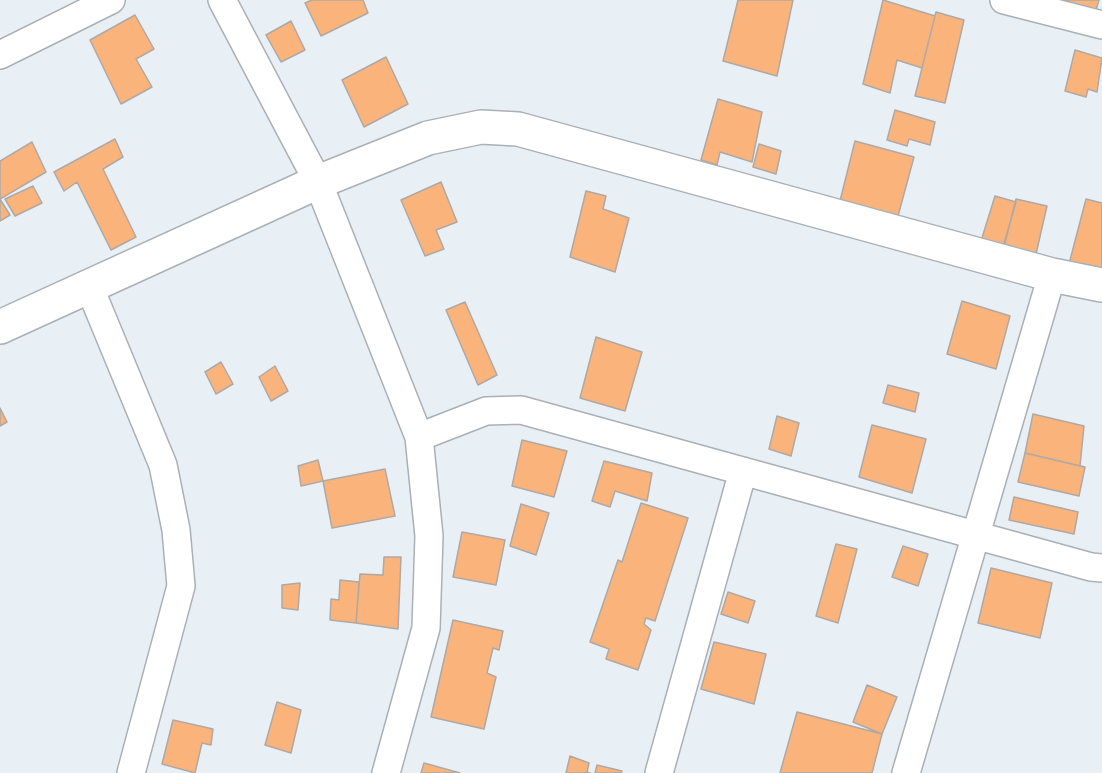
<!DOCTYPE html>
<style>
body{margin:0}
canvas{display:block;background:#e9f0f5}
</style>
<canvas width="1102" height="773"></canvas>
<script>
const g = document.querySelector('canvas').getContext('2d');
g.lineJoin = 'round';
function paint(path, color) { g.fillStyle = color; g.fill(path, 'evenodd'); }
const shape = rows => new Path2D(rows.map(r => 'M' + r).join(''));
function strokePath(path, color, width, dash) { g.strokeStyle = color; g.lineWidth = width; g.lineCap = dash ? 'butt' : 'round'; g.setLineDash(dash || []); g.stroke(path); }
const building = shape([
 [312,0,363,0,368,13,321,36,305,3,312,0],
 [738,0,793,0,777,76,723,61,738,0],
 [883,0,935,16,922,68,897,60,890,93,863,84,883,0],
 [1059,0,1099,0,1096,10,1059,0],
 [936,12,964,20,945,103,915,96,936,12],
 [135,15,154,49,136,59,152,87,121,104,90,40,135,15],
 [291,21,305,50,281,62,266,35,291,21],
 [1075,50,1102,58,1097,92,1088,89,1086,97,1065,91,1075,50],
 [386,57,408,104,364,127,342,80,386,57],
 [718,99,762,112,752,162,720,152,717,165,701,160,718,99],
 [895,110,935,122,930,145,909,139,907,146,887,140,895,110],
 [115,139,123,157,103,169,136,237,111,250,77,182,64,191,54,172,115,139],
 [855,141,914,157,898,216,840,201,855,141],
 [32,142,46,172,0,199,0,161,32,142],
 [759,144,781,151,776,174,753,167,759,144],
 [441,182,457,222,436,230,444,249,425,256,401,200,441,182],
 [33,186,42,203,15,216,5,199,33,186],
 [586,191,606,196,603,209,629,218,615,272,570,257,586,191],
 [995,196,1016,202,1003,247,981,241,995,196],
 [0,199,10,215,0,221,0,199],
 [1016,199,1047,206,1036,254,1004,247,1016,199],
 [1086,199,1102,203,1102,271,1069,264,1086,199],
 [962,301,1010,316,996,369,947,354,962,301],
 [465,302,497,375,478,385,446,310,465,302],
 [596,337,642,352,625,411,580,398,596,337],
 [221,362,233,384,216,394,205,372,221,362],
 [275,366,288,391,271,401,259,377,275,366],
 [888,385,919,393,915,412,883,403,888,385],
 [0,408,7,422,0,426,0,408],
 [1033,414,1084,426,1080,466,1025,453,1033,414],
 [777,416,799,423,791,456,769,449,777,416],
 [872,425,926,439,912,493,859,477,872,425],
 [522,440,567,451,554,497,512,486,522,440],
 [1025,453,1085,467,1079,496,1018,482,1025,453],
 [318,460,323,481,301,486,298,466,318,460],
 [604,461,652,473,647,501,615,491,610,507,592,501,604,461],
 [385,469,395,516,332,528,323,481,385,469],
 [1014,497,1078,512,1074,534,1009,520,1014,497],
 [641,503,688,518,655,621,646,618,644,624,651,630,638,670,606,659,609,649,590,642,618,560,622,562,641,503],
 [521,504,549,513,536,555,510,546,521,504],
 [462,532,505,540,496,585,453,577,462,532],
 [836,544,857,549,838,623,816,616,836,544],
 [903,546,928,554,918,586,892,577,903,546],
 [384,557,401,557,398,629,356,623,360,574,383,575,384,557],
 [991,568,1052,583,1040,638,978,623,991,568],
 [340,580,359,582,356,623,330,620,331,599,339,600,340,580],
 [300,583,298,610,282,608,282,585,300,583],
 [728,592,755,601,748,623,721,614,728,592],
 [453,620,503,631,499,650,493,648,487,673,496,677,484,729,431,717,453,620],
 [714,642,766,654,754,704,701,689,714,642],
 [867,685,897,697,882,734,853,722,867,685],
 [277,702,301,710,291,753,265,745,277,702],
 [797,712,882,734,872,773,780,773,797,712],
 [173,720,213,729,211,745,202,743,195,773,162,764,173,720],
 [570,756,589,763,587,772,590,773,566,773,570,756],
 [424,763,460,773,421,773,424,763],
 [597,765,622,771,621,773,595,773,597,765]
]);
paint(building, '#fab47b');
strokePath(building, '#afa8a4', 1.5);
const street = shape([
 [222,0,318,182,419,437,429,536,426,628,386,773],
 [1004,0,1102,25],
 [0,55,111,0],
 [89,286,163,465,176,530,181,586,131,773],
 [419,437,486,411,521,410,1091,567,1102,568],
 [659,773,743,471],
 [906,773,1052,275]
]);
const secondary = shape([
 [0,327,318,182,428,138,481,127,518,129,1052,275,1102,285]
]);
strokePath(street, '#aab0b5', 30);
strokePath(secondary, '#aab0b5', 36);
strokePath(street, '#fff', 27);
strokePath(secondary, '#fff', 33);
</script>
